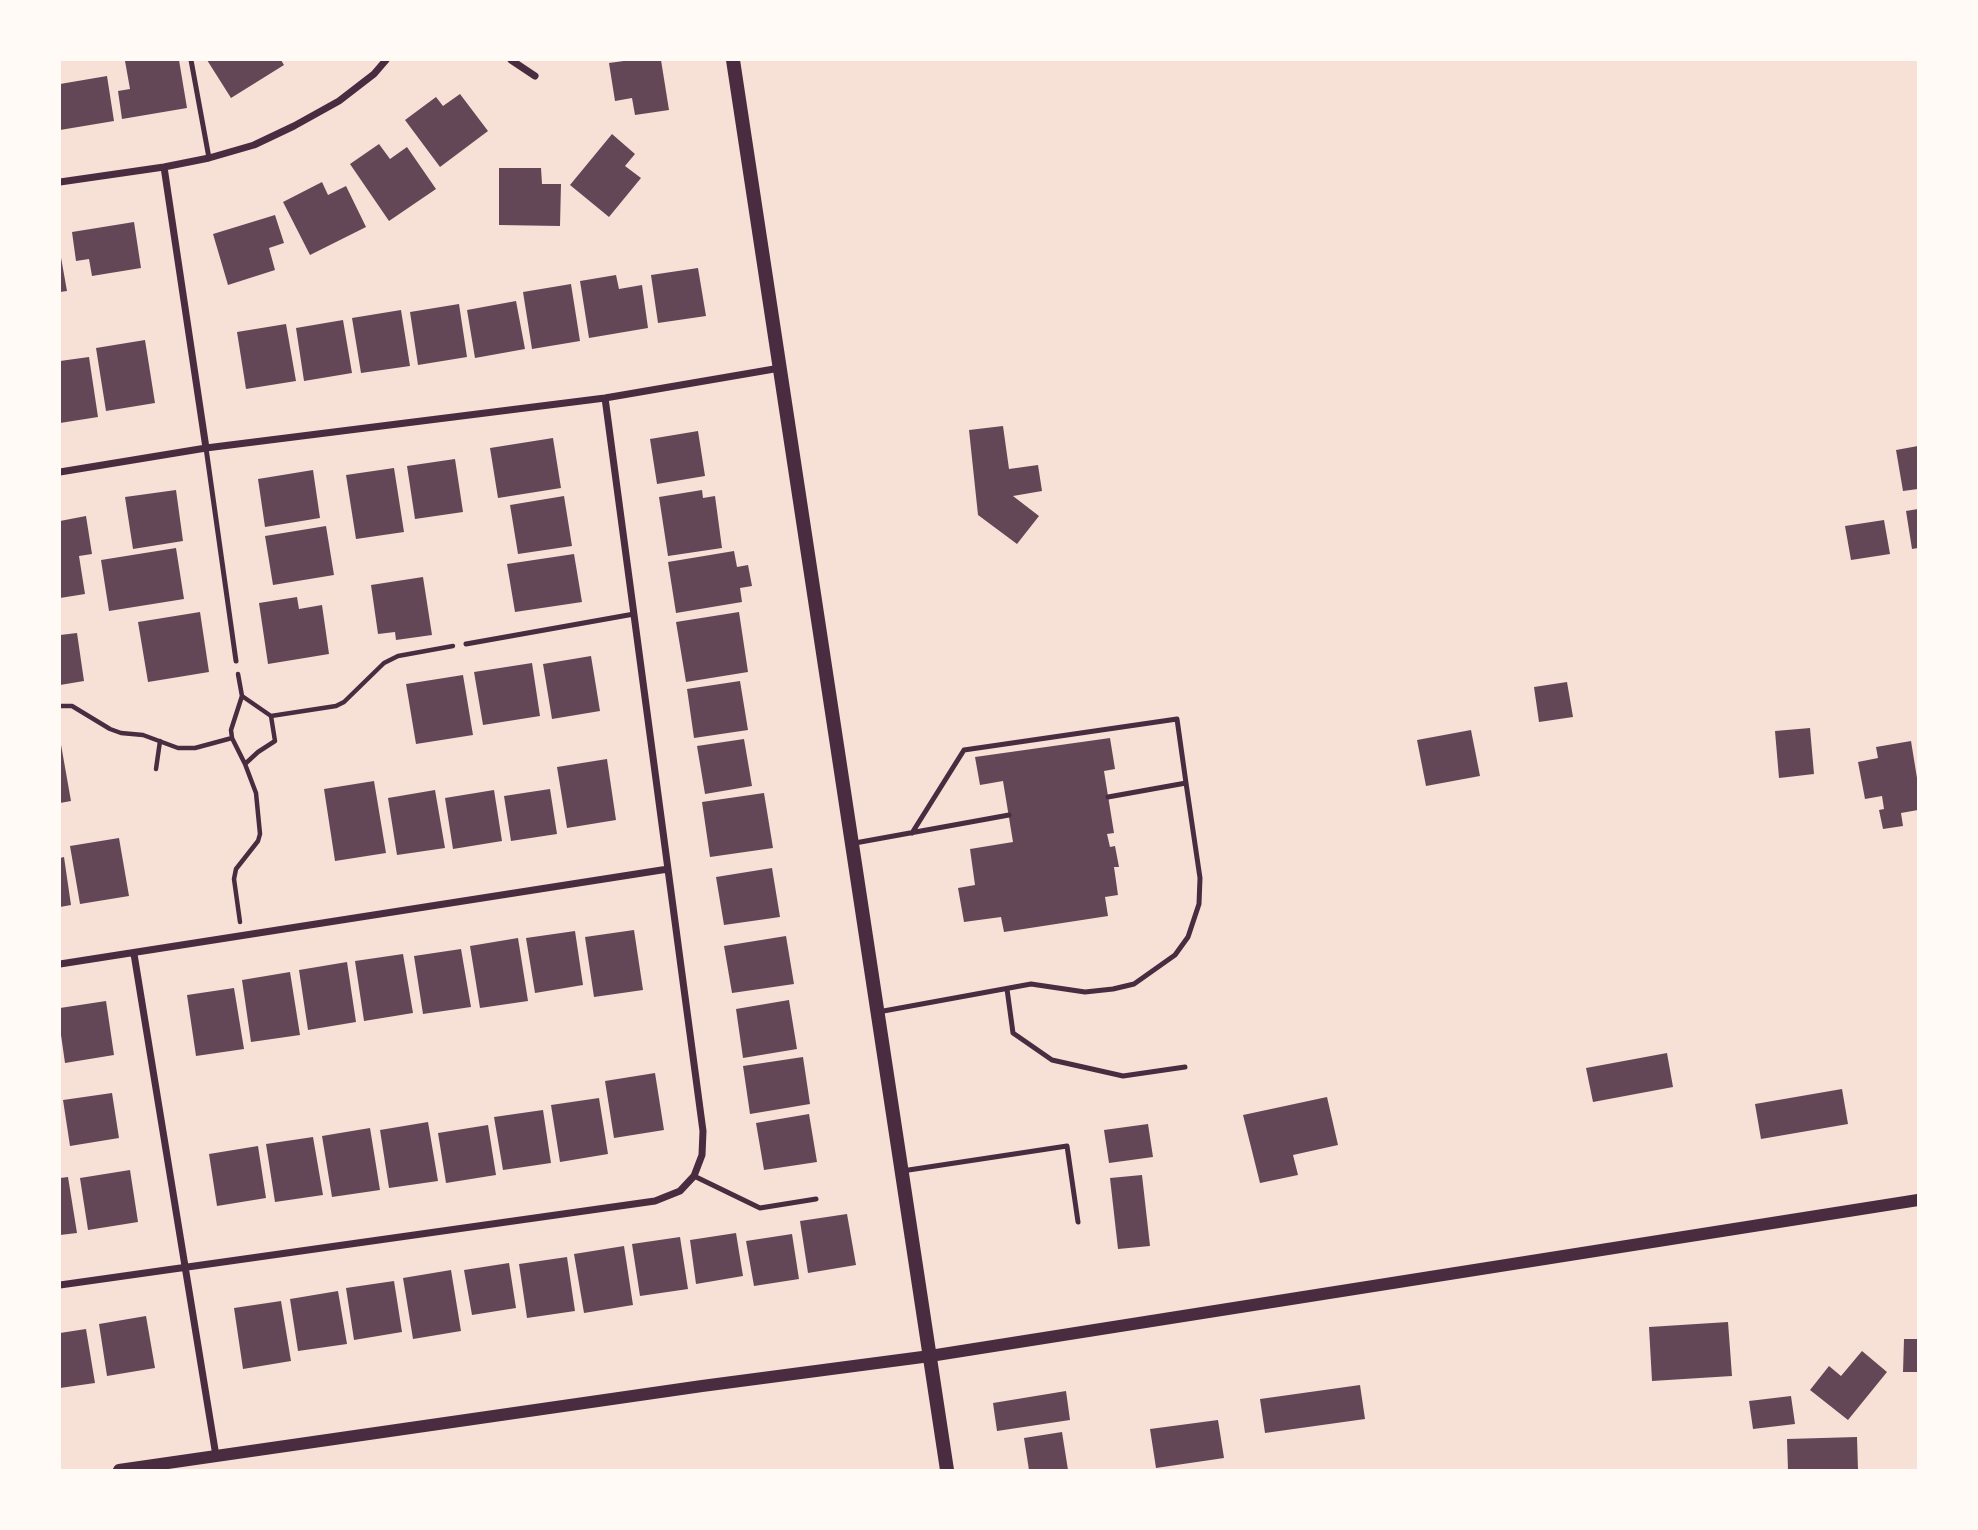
<!DOCTYPE html>
<style>
body{margin:0}
#map{position:relative;width:1978px;height:1530px;overflow:hidden;background:#f7e1d7;font-family:Rubik,sans-serif}
canvas{display:block}
.frame{position:absolute;inset:0;border:61px solid #fffaf5;pointer-events:none}
</style>
<div id="map">
<canvas width="1978" height="1530"></canvas>
<div class="frame"></div>
</div>
<script>
const g = document.querySelector('canvas').getContext('2d');
g.lineJoin = 'round';
function paint(path, color) { g.fillStyle = color; g.fill(path, 'evenodd'); }
const shape = rows => new Path2D(rows.map(r => 'M' + r).join(''));
function strokePath(path, color, width, dash) { g.strokeStyle = color; g.lineWidth = width; g.lineCap = dash ? 'butt' : 'round'; g.setLineDash(dash || []); g.stroke(path); }
paint(shape([
 [132,60,179,60,187,108,122,119,118,91,130,89,125,61],
 [207,60,281,60,284,65,231,98],
 [631,60,661,60,669,110,635,115,632,98,615,101,609,63],
 [107,76,114,121,60,130,60,84],
 [460,94,488,131,440,167,405,120,436,97,443,106],
 [612,134,635,154,625,166,641,178,609,217,570,185],
 [379,144,390,159,407,147,436,189,389,221,350,164],
 [499,168,541,168,542,184,561,184,560,226,499,225],
 [322,182,328,195,346,186,366,227,310,255,283,202],
 [275,215,284,243,269,248,275,270,228,285,213,234],
 [134,222,141,268,92,276,89,259,76,261,72,232],
 [60,252,67,291,60,292],
 [698,268,706,316,658,323,651,275],
 [616,275,619,289,642,285,648,328,589,338,580,281],
 [571,284,580,341,532,349,523,292],
 [516,301,525,349,475,358,467,310],
 [459,304,467,357,418,365,410,312],
 [401,310,410,366,361,373,352,318],
 [343,320,352,373,304,381,296,328],
 [286,324,296,381,246,389,237,332],
 [145,340,155,403,106,411,96,348],
 [89,357,98,417,60,423,60,361],
 [1003,426,1009,469,1038,465,1042,491,1013,496,1039,516,1017,544,978,515,969,430],
 [698,431,705,476,657,484,650,439],
 [553,438,561,488,498,498,490,448],
 [1918,446,1918,489,1903,491,1896,450],
 [455,459,463,512,415,519,407,466],
 [394,468,404,532,356,539,346,475],
 [313,470,320,518,265,527,258,479],
 [176,490,183,541,133,549,125,497],
 [702,490,703,498,715,496,722,548,668,556,659,497],
 [564,496,572,546,518,554,510,505],
 [1918,509,1918,548,1912,549,1906,511],
 [86,516,92,554,79,556,85,594,60,598,60,521],
 [1884,520,1890,554,1851,560,1845,526],
 [326,526,334,575,273,585,265,536],
 [176,548,184,599,109,611,101,560],
 [734,551,737,567,748,565,752,586,740,588,742,602,676,613,668,562],
 [574,554,582,602,515,612,507,564],
 [423,577,432,635,396,640,395,632,378,634,371,585],
 [297,597,299,609,322,605,329,654,268,664,259,603],
 [200,612,209,672,148,682,138,622],
 [739,612,748,672,686,682,676,622],
 [77,633,84,681,60,685,60,635],
 [591,656,600,711,552,719,543,664],
 [532,663,540,716,483,725,474,672],
 [463,675,473,735,416,744,406,684],
 [740,681,748,730,694,738,687,689],
 [1567,682,1573,717,1539,722,1534,687],
 [1810,728,1814,774,1779,778,1775,731],
 [1471,730,1480,776,1426,786,1417,740],
 [1110,738,1115,769,1104,771,1114,833,1107,834,1110,847,1115,846,1119,867,1114,867,1118,895,1105,897,1108,916,1004,932,1001,917,964,922,958,888,975,885,970,849,1013,842,1003,781,980,785,975,757],
 [60,739,71,801,60,803],
 [744,739,752,786,705,794,697,746],
 [1911,741,1918,784,1918,810,1901,813,1903,826,1883,829,1879,810,1884,809,1882,796,1865,799,1858,762,1878,758,1876,747],
 [607,759,616,820,567,828,557,767],
 [374,781,386,853,335,861,324,789],
 [550,789,557,834,511,841,504,796],
 [435,790,445,848,397,855,388,798],
 [494,790,502,841,453,849,445,798],
 [764,793,773,848,710,857,702,802],
 [119,838,129,896,80,904,70,846],
 [64,857,71,905,60,907,60,858],
 [772,868,780,917,724,925,716,877],
 [634,930,643,990,594,997,585,937],
 [575,931,583,985,535,993,526,938],
 [786,936,794,984,732,993,724,946],
 [518,938,528,1001,480,1008,470,946],
 [461,949,471,1007,423,1014,414,956],
 [403,954,413,1013,364,1021,355,961],
 [347,962,356,1022,308,1030,299,970],
 [290,972,300,1035,251,1042,242,980],
 [234,988,244,1049,196,1056,187,995],
 [789,1000,797,1049,743,1058,736,1009],
 [106,1001,114,1055,65,1063,60,1028,60,1008],
 [1667,1053,1673,1087,1593,1102,1586,1068],
 [803,1057,810,1104,750,1114,743,1066],
 [655,1073,664,1130,614,1138,605,1081],
 [1842,1089,1848,1124,1761,1139,1755,1104],
 [112,1093,119,1138,70,1146,63,1100],
 [1327,1097,1338,1145,1293,1155,1298,1175,1260,1183,1243,1115],
 [599,1098,608,1154,560,1162,551,1105],
 [543,1110,551,1163,503,1170,494,1117],
 [809,1114,817,1162,764,1170,756,1123],
 [428,1122,438,1181,389,1188,380,1130],
 [1148,1124,1153,1157,1109,1163,1104,1130],
 [488,1125,496,1175,446,1183,438,1133],
 [370,1128,380,1190,332,1197,322,1136],
 [313,1137,323,1195,275,1202,266,1144],
 [258,1146,266,1198,217,1206,209,1154],
 [130,1170,138,1222,88,1230,80,1178],
 [1142,1175,1150,1246,1118,1249,1110,1178],
 [68,1177,77,1233,60,1235,60,1178],
 [847,1214,856,1265,808,1273,800,1221],
 [736,1233,743,1276,696,1284,690,1240],
 [792,1234,799,1279,754,1286,746,1241],
 [680,1237,688,1289,640,1296,632,1244],
 [624,1246,633,1305,584,1313,574,1254],
 [567,1257,575,1311,527,1318,519,1264],
 [509,1263,516,1308,472,1315,464,1270],
 [451,1270,461,1331,413,1339,403,1278],
 [394,1281,402,1332,354,1340,346,1288],
 [338,1291,347,1344,298,1351,290,1299],
 [281,1301,291,1361,243,1369,234,1308],
 [146,1316,155,1368,107,1376,99,1324],
 [1728,1322,1732,1376,1652,1381,1649,1327],
 [86,1329,95,1383,60,1388,60,1333],
 [1904,1339,1918,1339,1918,1372,1903,1372],
 [1862,1351,1887,1372,1848,1420,1810,1390,1829,1366,1841,1376],
 [1360,1385,1365,1419,1265,1433,1260,1399],
 [1066,1391,1070,1420,997,1431,993,1403],
 [1791,1396,1795,1424,1753,1429,1749,1401],
 [1218,1420,1224,1458,1156,1468,1150,1429],
 [1062,1432,1068,1470,1029,1470,1024,1438],
 [1857,1437,1858,1470,1788,1470,1787,1439]
]), '#644757');
strokePath(shape([
 [238,674,242,696,231,730,232,738,245,764,256,793,260,834,258,841,236,869,234,879,240,922],
 [242,696,271,716,275,741,258,752,245,764],
 [60,706,72,706,110,729,121,733,143,735,178,748,195,748,232,738],
 [271,716,336,706,344,702,384,663,398,656,453,646],
 [156,769,160,741]
]), '#4a2c40', 4.5);
strokePath(shape([
 [191,60,209,158],
 [206,448,236,661],
 [466,644,634,614],
 [912,833,964,750,1177,719,1186,783],
 [855,843,1009,815],
 [1007,989,1013,1033,1052,1060,1123,1076,1185,1067],
 [878,1012,1031,984,1085,992,1113,989,1134,984,1175,955,1188,937,1199,904,1200,878,1186,783,1108,797],
 [902,1171,1067,1146,1078,1222],
 [694,1176,760,1208,816,1199]
]), '#4a2c40', 5);
strokePath(shape([
 [511,60,535,76],
 [164,167,206,448],
 [60,182,164,167,209,158,254,145,294,126,339,101,374,74,386,60],
 [60,472,206,448,605,398,780,368],
 [134,954,216,1456],
 [60,964,668,869],
 [60,1285,655,1201,680,1191,694,1176,702,1155,703,1131,605,398]
]), '#4a2c40', 7);
strokePath(shape([
 [119,1470,702,1386,930,1356,1918,1200]
]), '#4a2c40', 12);
strokePath(shape([
 [733,60,947,1470]
]), '#4a2c40', 14);
</script>
